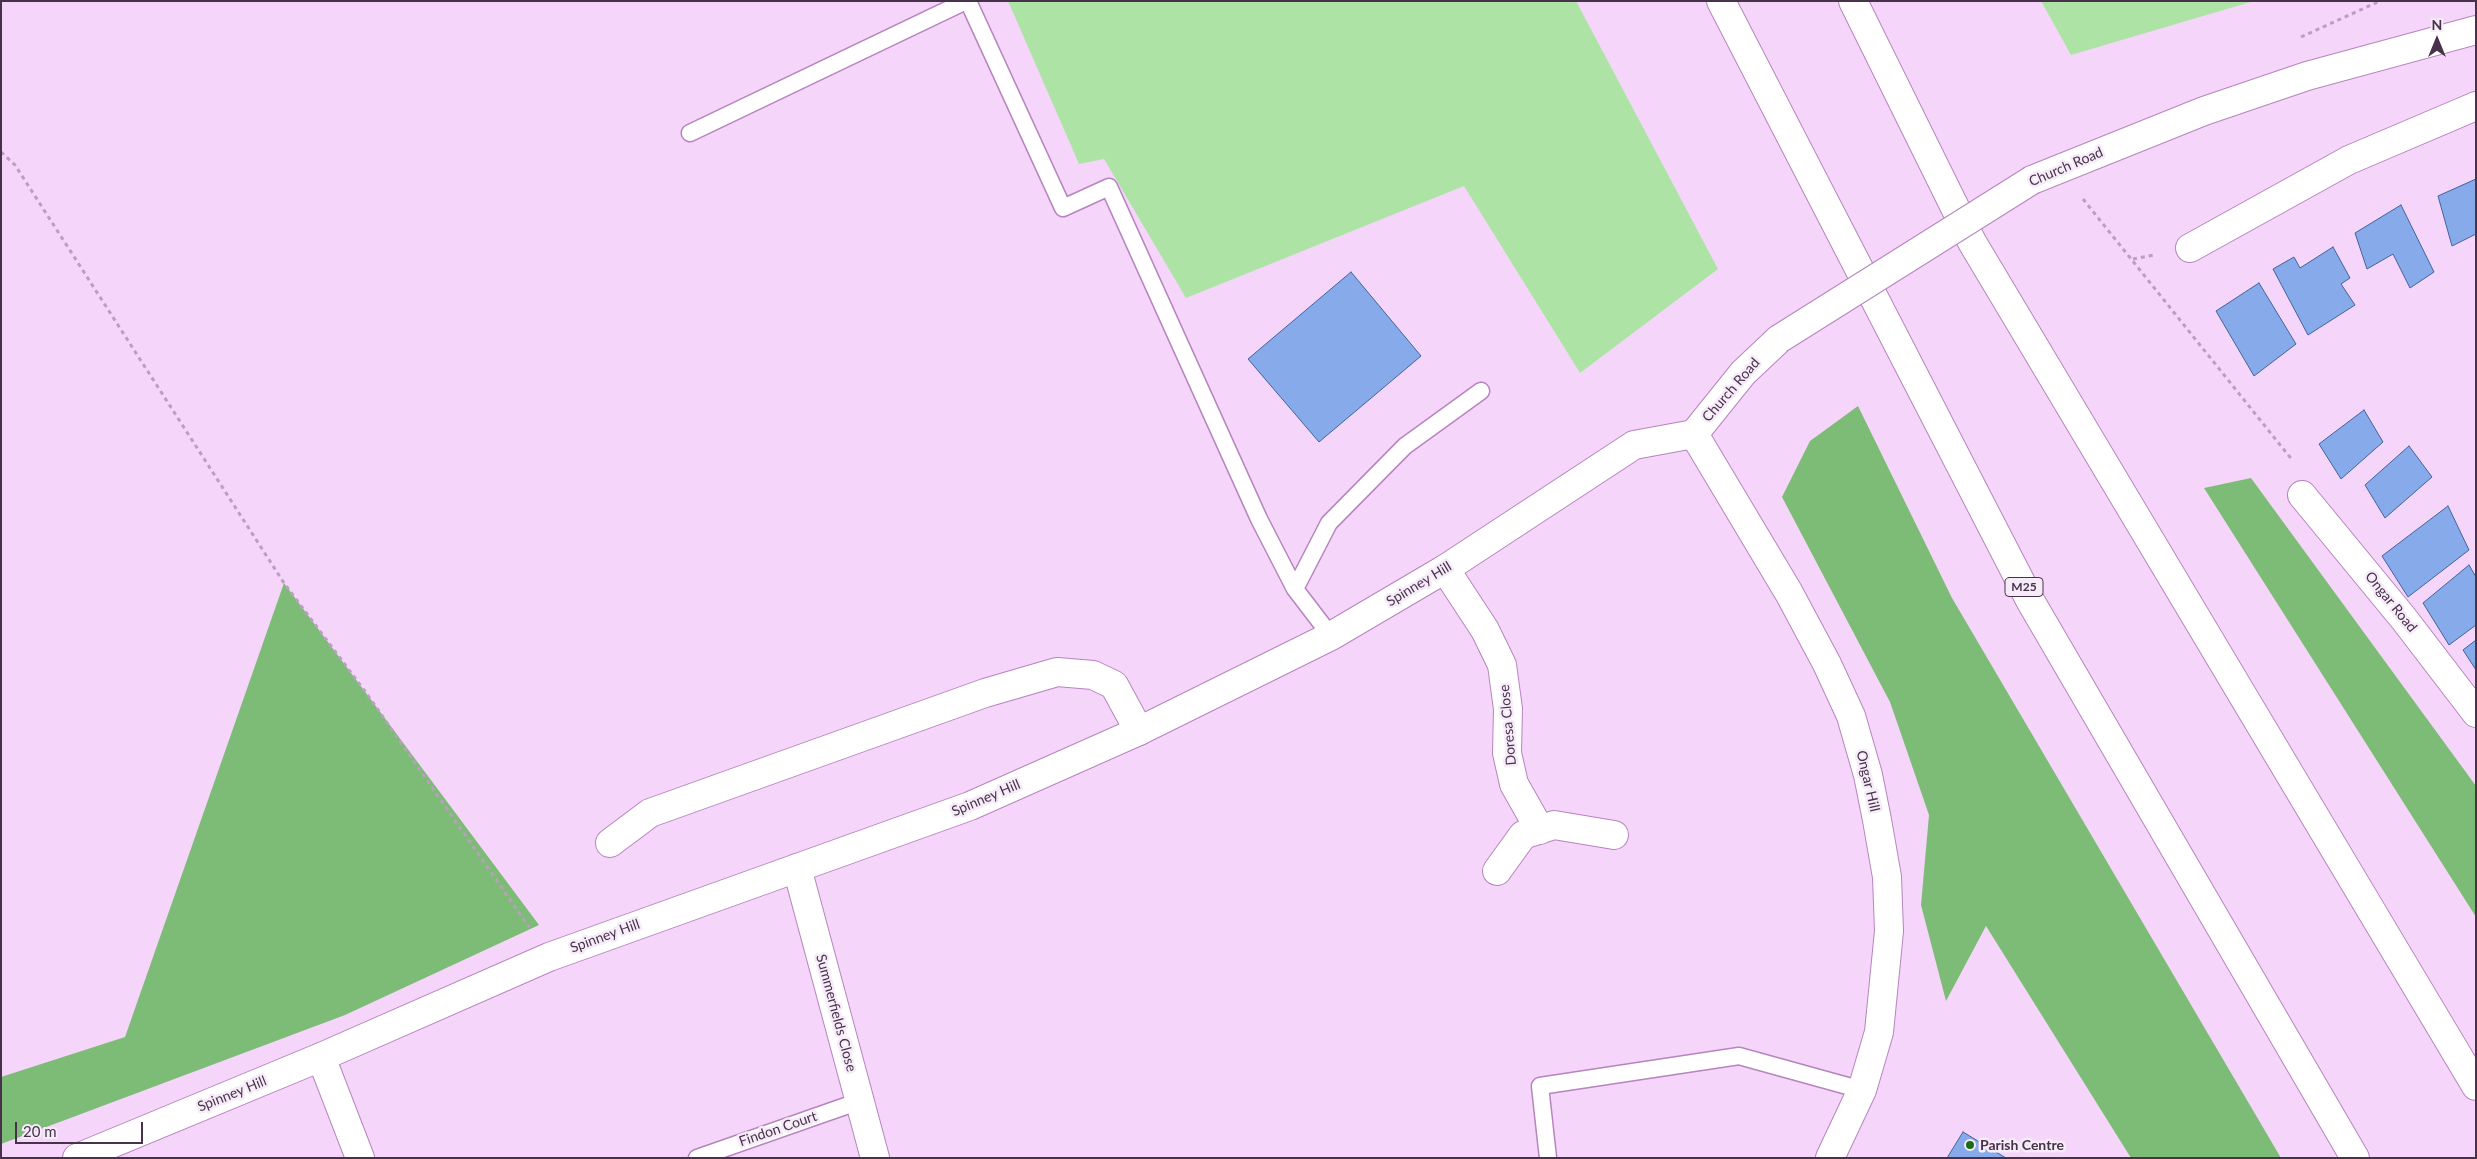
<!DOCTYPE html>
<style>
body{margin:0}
#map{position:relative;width:2477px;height:1159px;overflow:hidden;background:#f6d5fb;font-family:Lato,sans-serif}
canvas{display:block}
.frame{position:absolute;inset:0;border:2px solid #48324b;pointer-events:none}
.north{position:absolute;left:2412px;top:15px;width:50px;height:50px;-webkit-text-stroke:4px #f6ebf8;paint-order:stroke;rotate:0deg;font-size:14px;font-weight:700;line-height:20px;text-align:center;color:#48324b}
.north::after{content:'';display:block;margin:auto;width:18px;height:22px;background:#48324b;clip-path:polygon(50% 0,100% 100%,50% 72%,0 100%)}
.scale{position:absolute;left:15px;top:1122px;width:128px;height:22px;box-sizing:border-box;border:2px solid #48324b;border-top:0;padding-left:6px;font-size:15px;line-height:18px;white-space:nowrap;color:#48324b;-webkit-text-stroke:4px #f6ebf8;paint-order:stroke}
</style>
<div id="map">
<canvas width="2477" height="1159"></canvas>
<div class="frame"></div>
<div class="north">N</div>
<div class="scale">20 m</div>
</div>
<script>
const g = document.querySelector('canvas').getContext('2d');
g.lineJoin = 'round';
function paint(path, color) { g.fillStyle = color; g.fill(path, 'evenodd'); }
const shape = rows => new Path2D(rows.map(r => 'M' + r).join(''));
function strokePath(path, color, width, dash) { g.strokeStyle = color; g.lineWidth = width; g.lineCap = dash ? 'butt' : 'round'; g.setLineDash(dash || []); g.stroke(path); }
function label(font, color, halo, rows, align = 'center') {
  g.font = font + ' Lato,sans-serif'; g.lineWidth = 5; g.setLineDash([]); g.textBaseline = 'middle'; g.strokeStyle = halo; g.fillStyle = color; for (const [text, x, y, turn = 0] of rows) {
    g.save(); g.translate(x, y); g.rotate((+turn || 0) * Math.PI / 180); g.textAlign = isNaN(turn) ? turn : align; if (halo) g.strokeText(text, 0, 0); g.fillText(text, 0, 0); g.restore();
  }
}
paint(shape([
 [1008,1,1576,1,1718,269,1580,373,1464,186,1186,298,1104,159,1079,164],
 [2041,1,2254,1,2071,55]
]), '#ade4a6');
paint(shape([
 [1858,406,1952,598,2281,1158,2131,1158,1986,926,1946,1001,1921,905,1929,815,1890,702,1782,497,1810,441],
 [2251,478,2476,786,2476,917,2204,488],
 [284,583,539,925,345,1015,1,1144,1,1077,125,1037]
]), '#7dbc76');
const building = shape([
 [2476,179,2476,234,2452,246,2438,196,2476,179],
 [2401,205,2434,272,2410,288,2393,254,2367,269,2355,233,2401,205],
 [2333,247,2350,278,2341,284,2355,305,2308,335,2273,269,2294,257,2300,268,2333,247],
 [1351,272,1421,356,1319,442,1248,359,1351,272],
 [2259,283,2296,344,2254,376,2216,311,2259,283],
 [2364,410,2383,442,2341,479,2319,444,2364,410],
 [2409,446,2432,477,2385,518,2365,485,2409,446],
 [2448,506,2469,550,2408,597,2382,556,2448,506],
 [2469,565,2476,577,2476,625,2449,645,2423,603,2469,565],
 [2476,640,2476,670,2463,650,2476,640],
 [1963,1132,2006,1158,1947,1158,1963,1132]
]);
paint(building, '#87aaea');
strokePath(building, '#42629d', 1);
const service = shape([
 [968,1,1063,208,1109,187,1259,519,1295,589,1331,636],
 [690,133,966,1],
 [1295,589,1329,523,1405,446,1481,391],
 [697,1158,860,1101],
 [1548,1158,1540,1086,1739,1056,1862,1090]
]);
const minor = shape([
 [2190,248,2349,160,2476,106],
 [2302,495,2404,619,2476,713],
 [1445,569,1485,630,1502,665,1508,709,1507,753,1514,784,1540,830],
 [610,843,650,813,985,693,1057,672,1093,675,1114,685,1139,731],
 [797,868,875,1158],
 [1497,871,1523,835,1554,825,1614,835],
 [321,1057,360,1158]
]);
const tertiary = shape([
 [1694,434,1789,593,1827,664,1851,716,1868,775,1877,820,1887,877,1889,931,1879,1032,1862,1090,1830,1158]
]);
const secondary = shape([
 [2032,180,2204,111,2307,76,2476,30],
 [77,1158,321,1057,549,957,970,806,1139,731,1331,636,1445,569,1634,445,1694,434,1743,373,1779,339]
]);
const motorway = shape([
 [1721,1,2031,602,2355,1158],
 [1853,1,1972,242,2476,1086]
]);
strokePath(service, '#b784bf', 19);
strokePath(minor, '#b784bf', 30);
strokePath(tertiary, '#b784bf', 30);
strokePath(secondary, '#b784bf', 30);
strokePath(motorway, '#b784bf', 30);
strokePath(shape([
 [2301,37,2380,1],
 [1,152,15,165,284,583,367,694,529,927],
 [2083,199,2293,461],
 [2133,259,2154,255]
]), '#bb9ec0', 3, [4, 4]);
strokePath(service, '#fff', 16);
strokePath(minor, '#fff', 28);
strokePath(tertiary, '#fff', 28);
strokePath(secondary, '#fff', 28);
strokePath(motorway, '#fff', 28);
const secondaryBridge = shape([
 [1779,339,2032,180]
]);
strokePath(secondaryBridge, '#b784bf', 30, []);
strokePath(secondaryBridge, '#fff', 28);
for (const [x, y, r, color] of [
 [1970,1145,5,"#1b6d13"]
]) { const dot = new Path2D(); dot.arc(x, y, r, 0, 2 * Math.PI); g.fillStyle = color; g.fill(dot); strokePath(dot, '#f6ebf8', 2); }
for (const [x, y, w] of [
 [2024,587,38]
]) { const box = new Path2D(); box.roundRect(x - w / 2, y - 9.5, w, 19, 4); g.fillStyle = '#f6ebf8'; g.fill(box); strokePath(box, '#48324b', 1); }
label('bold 12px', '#48324b', null, [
 ["M25",2024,587]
]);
label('14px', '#48324b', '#f6ebf8', [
 ["Church Road",2066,167,-23],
 ["Church Road",1731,390,-49],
 ["Spinney Hill",1419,584,-31],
 ["Ongar Road",2391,602,51],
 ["Doresa Close",1508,725,-95],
 ["Ongar Hill",1868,781,77],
 ["Spinney Hill",986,798,-23],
 ["Spinney Hill",605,936,-20],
 ["Summerfields Close",836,1013,75],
 ["Spinney Hill",232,1094,-22],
 ["Findon Court",778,1129,-19]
]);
label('bold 14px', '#48324b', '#f6ebf8', [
 ["Parish Centre",1980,1145]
], 'left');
</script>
